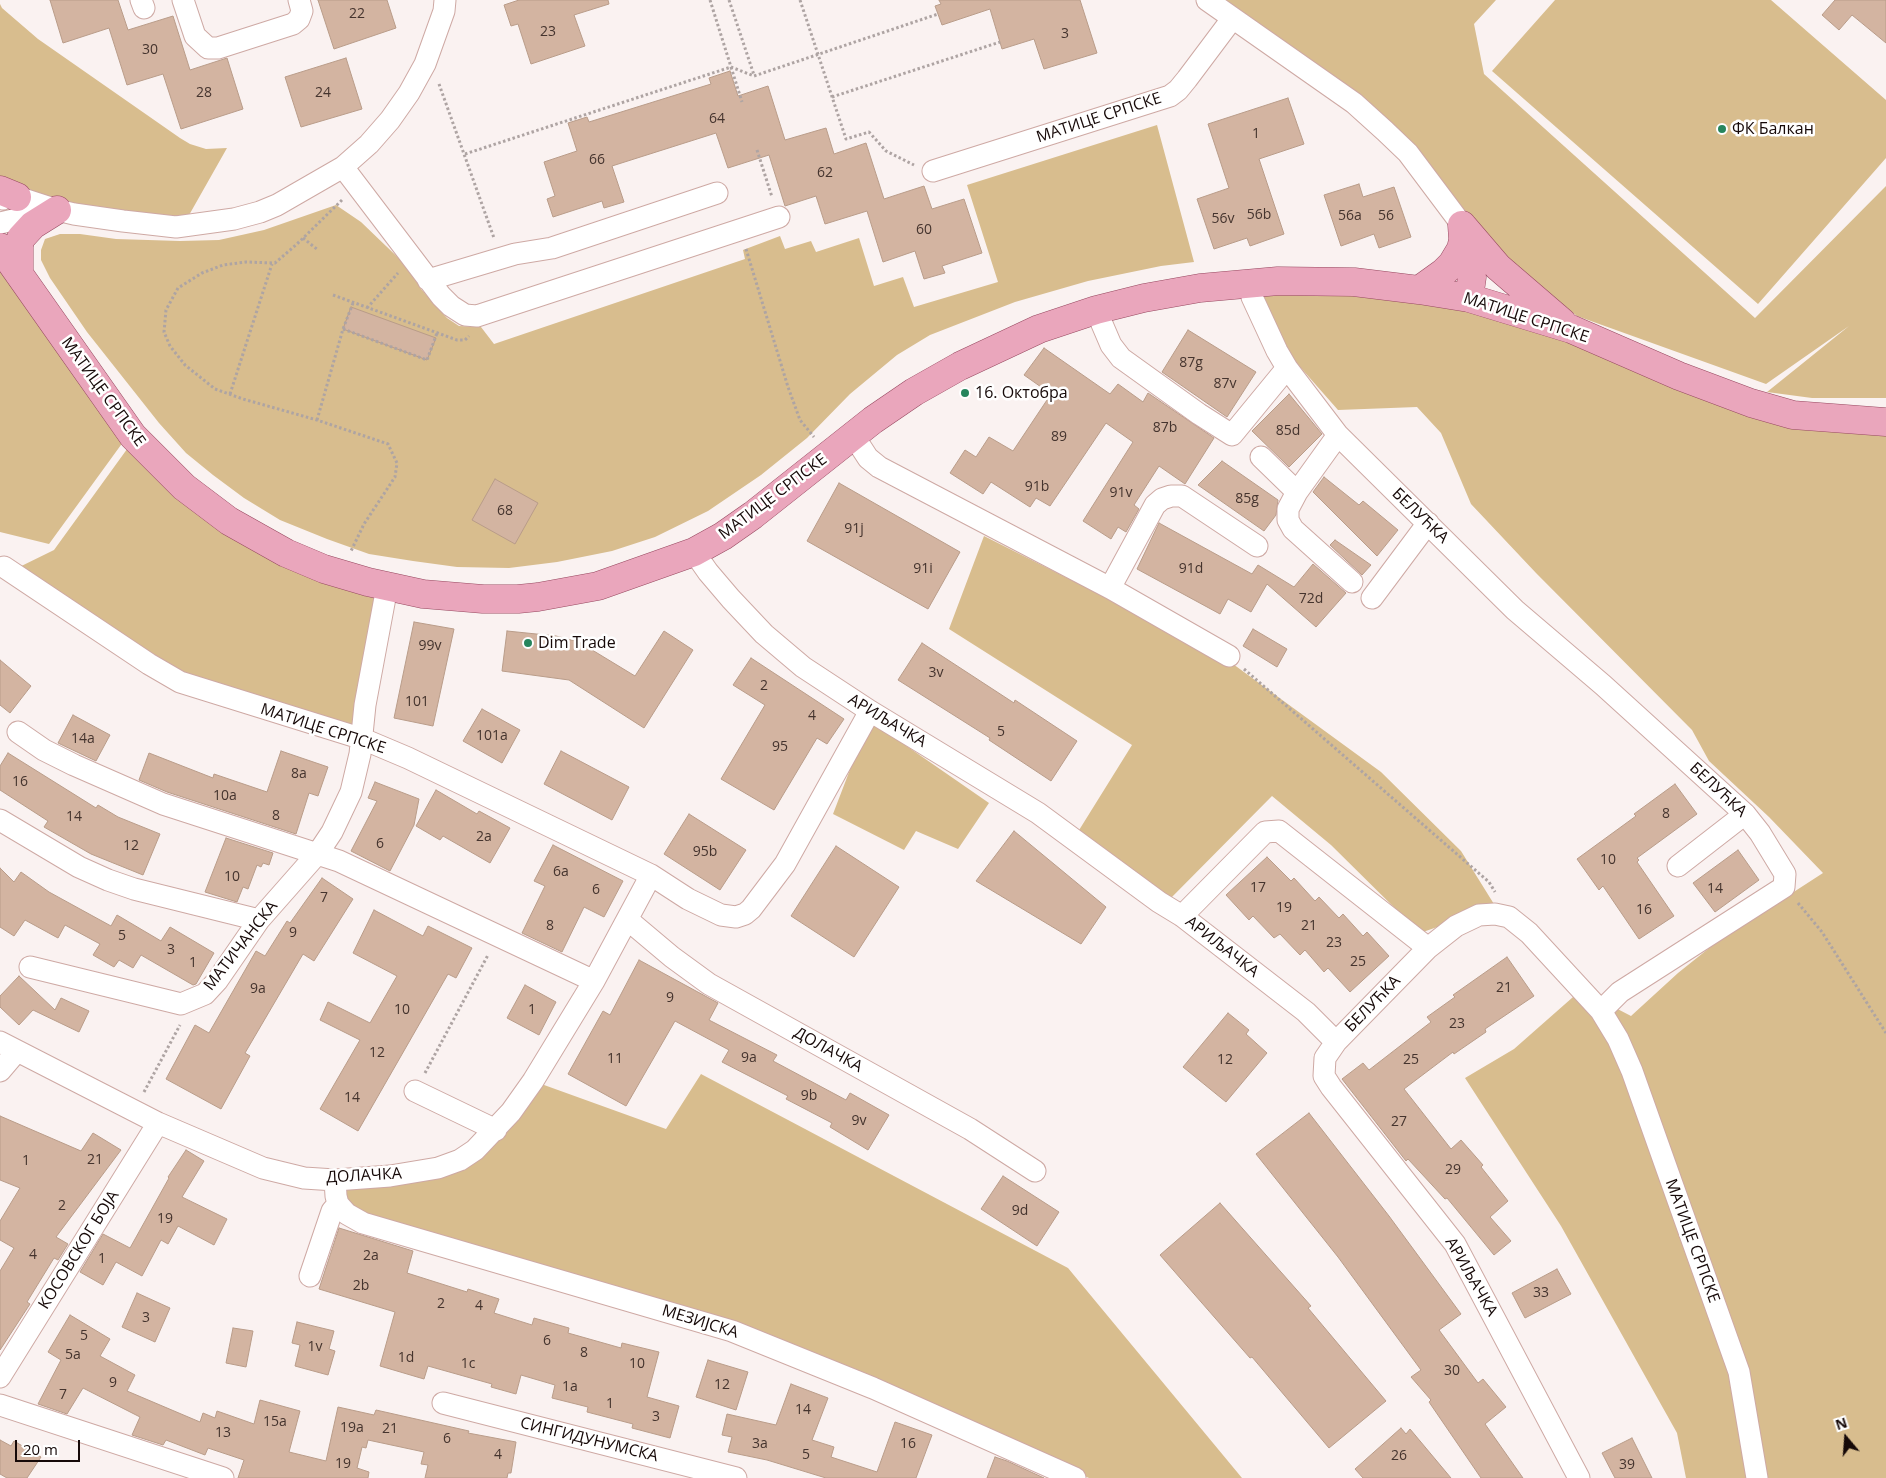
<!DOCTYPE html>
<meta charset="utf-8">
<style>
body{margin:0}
#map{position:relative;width:1886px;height:1478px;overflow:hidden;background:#faf2f1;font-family:"Open Sans",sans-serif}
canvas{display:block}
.north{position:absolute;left:1821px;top:1413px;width:50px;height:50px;-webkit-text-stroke:4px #fff;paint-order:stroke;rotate:342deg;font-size:14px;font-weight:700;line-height:20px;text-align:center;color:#160908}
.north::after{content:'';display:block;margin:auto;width:18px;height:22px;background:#160908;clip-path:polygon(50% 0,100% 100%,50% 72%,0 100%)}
.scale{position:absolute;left:15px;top:1440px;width:65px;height:22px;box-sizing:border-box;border:2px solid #160908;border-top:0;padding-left:6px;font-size:15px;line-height:18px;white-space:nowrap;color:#160908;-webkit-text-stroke:4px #fff;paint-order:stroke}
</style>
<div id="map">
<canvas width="1886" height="1478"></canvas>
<div class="north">N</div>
<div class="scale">20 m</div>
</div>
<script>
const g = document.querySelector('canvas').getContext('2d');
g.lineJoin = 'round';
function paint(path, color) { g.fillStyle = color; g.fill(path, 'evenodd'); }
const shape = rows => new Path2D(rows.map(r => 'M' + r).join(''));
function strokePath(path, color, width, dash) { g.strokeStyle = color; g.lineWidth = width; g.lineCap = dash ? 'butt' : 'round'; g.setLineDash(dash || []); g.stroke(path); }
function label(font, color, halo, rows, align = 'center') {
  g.font = font + ' "Open Sans",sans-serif'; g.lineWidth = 5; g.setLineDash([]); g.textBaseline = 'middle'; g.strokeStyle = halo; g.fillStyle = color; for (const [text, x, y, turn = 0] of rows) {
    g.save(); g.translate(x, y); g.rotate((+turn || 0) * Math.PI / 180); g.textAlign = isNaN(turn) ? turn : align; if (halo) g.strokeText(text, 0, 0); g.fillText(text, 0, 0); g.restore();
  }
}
paint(shape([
 [1224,0,1496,0,1474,24,1484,74,1755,318,1886,186,1886,398,1812,398,1767,392,1849,326,1766,384,1577,316,1460,224,1424,177],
 [1555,0,1771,0,1886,100,1886,158,1758,304,1492,71],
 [0,4,2,8,38,39,180,138,190,144,206,149,227,148,184,224,131,219,0,185],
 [1157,125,1194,262,1161,266,1088,281,1015,302,930,335,897,355,850,394,807,438,761,475,708,511,655,537,612,551,557,562,509,568,457,567,413,561,369,554,327,539,280,520,244,498,213,475,186,453,159,423,87,332,50,278,41,260,41,250,45,239,60,234,80,234,116,239,180,241,219,240,264,230,336,205,361,222,411,270,421,289,447,318,459,326,481,327,494,344,745,259,743,250,780,236,785,249,811,241,816,252,859,238,874,286,903,277,914,307,998,282,967,185],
 [0,261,126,438,49,544,0,532],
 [1250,290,1353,292,1469,311,1584,342,1700,390,1886,424,1886,1478,1686,1478,1677,1433,1561,1226,1465,1078,1514,1049,1581,990,1631,1016,1678,973,1718,941,1823,873,1769,817,1709,761,1692,730,1536,573,1471,504,1441,433,1417,407,1338,410,1279,343],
 [130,445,148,465,383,596,360,748,178,691,1,576,54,550],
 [984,536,1222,656,1381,772,1461,851,1502,917,1472,915,1420,933,1331,845,1272,796,1167,902,1076,835,1132,745,949,629],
 [869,720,989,803,958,849,916,831,904,850,833,814],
 [701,1074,1068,1268,1242,1478,1089,1478,784,1351,347,1214,335,1180,450,1164,533,1081,666,1129]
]), '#d8bd8e');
const building = shape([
 [50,0,118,0,128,30,173,16,190,70,227,58,243,109,181,129,163,74,127,85,109,28,63,43,50,0],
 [318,0,387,0,396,28,334,49,318,0],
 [519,0,608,0,609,4,574,15,585,46,531,64,518,24,511,26,504,5,519,0],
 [939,0,1080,0,1097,53,1044,69,1034,39,1002,49,990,9,942,25,935,6,941,4,939,0],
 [1835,0,1886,0,1886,43,1852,15,1839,30,1822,15,1835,0],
 [346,58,362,109,301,127,285,77,346,58],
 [730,71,738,96,768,86,785,140,826,128,834,154,866,143,884,199,924,186,932,209,964,199,982,253,942,266,945,273,924,279,915,251,883,262,867,211,825,224,816,196,785,206,769,155,728,168,716,133,612,166,624,202,604,208,602,201,553,217,547,199,555,196,544,162,577,151,568,123,587,117,589,122,711,84,709,78,730,71],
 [1288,98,1304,144,1259,159,1284,234,1250,246,1247,238,1214,249,1197,199,1229,188,1208,124,1288,98],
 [1359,184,1363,197,1394,187,1411,237,1379,248,1374,234,1341,246,1324,195,1359,184],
 [351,307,436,338,427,360,343,329,351,307],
 [1188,330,1256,372,1227,417,1162,372,1188,330],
 [1044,348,1110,394,1118,384,1143,402,1148,393,1214,438,1185,484,1159,466,1134,505,1139,509,1126,532,1118,527,1111,539,1083,521,1133,442,1106,423,1050,506,1036,498,1030,507,991,482,983,494,950,473,965,450,976,457,989,437,1013,451,1051,394,1024,375,1044,348],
 [1289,394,1322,434,1289,467,1252,431,1289,394],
 [1222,461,1278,500,1276,515,1264,531,1198,485,1222,461],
 [1324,477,1359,505,1363,501,1398,530,1377,556,1313,492,1324,477],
 [495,479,538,503,515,544,472,520,495,479],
 [839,483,960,552,928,609,807,541,839,483],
 [1159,523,1252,574,1258,565,1294,587,1313,564,1346,593,1316,627,1267,584,1251,612,1228,599,1220,614,1137,569,1159,523],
 [1335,540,1371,565,1362,575,1330,545,1335,540],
 [414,622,454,629,433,726,394,718,414,622],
 [1253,629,1287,649,1277,667,1243,646,1253,629],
 [507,631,556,636,579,642,635,676,664,631,693,650,644,728,569,680,502,671,507,631],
 [922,643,1014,703,1015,700,1077,741,1051,781,989,740,990,738,898,680,922,643],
 [751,658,844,719,827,744,817,738,774,810,721,779,765,705,733,685,751,658],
 [0,660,31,686,10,713,0,705,0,660],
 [482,709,520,730,502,763,463,741,482,709],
 [73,715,110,735,96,761,58,743,73,715],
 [281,751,328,767,318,796,309,793,296,834,167,792,139,780,149,753,213,778,214,774,267,792,281,751],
 [561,751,629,787,612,820,544,784,561,751],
 [8,753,96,808,98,805,118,817,160,834,143,875,91,854,44,827,48,821,0,790,0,766,8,753],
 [375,782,419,799,414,825,390,871,351,851,377,801,368,798,375,782],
 [1675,784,1697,814,1637,858,1639,860,1637,862,1674,916,1639,939,1603,886,1599,890,1577,859,1636,816,1634,814,1675,784],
 [436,790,477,814,479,811,510,828,490,863,443,836,440,840,416,826,436,790],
 [689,814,746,850,720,890,664,854,689,814],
 [1014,831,1106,907,1081,944,976,881,1014,831],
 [226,838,273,853,269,865,263,863,261,867,257,865,248,889,243,887,237,902,205,892,226,838],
 [553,845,623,881,604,917,584,907,562,952,522,933,545,886,534,881,553,845],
 [836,846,899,887,854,957,791,916,836,846],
 [1738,850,1759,880,1715,912,1693,883,1738,850],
 [1267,857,1291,881,1294,878,1315,901,1319,897,1339,918,1343,914,1363,936,1367,932,1389,956,1350,992,1328,968,1324,972,1305,950,1300,955,1280,934,1274,938,1253,916,1249,920,1226,895,1267,857],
 [0,868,14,882,21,872,49,892,111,926,117,915,161,941,170,927,214,953,196,984,193,985,141,955,133,968,119,960,114,967,93,955,100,944,65,925,58,938,25,920,14,936,0,927,0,868],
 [322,878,353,899,314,961,303,954,245,1053,250,1056,221,1109,166,1079,195,1025,209,1033,256,951,265,956,287,921,290,923,322,878],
 [374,910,423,936,428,926,472,948,456,978,448,974,358,1131,320,1109,360,1040,320,1020,328,1002,370,1023,397,976,353,953,374,910],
 [1507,957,1534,996,1485,1029,1486,1032,1454,1054,1453,1052,1404,1089,1451,1149,1461,1140,1483,1165,1481,1167,1508,1201,1490,1217,1511,1241,1494,1255,1447,1198,1445,1199,1408,1159,1406,1161,1342,1079,1363,1063,1369,1070,1431,1022,1427,1017,1455,997,1453,995,1507,957],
 [639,960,718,1003,709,1020,777,1055,773,1061,846,1100,850,1093,889,1115,868,1150,830,1127,832,1123,786,1099,788,1096,722,1062,729,1050,675,1021,626,1106,568,1074,603,1011,610,1015,639,960],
 [19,976,55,1010,61,998,89,1011,79,1032,33,1010,19,1025,0,1007,0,996,19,976],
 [525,985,556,1002,539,1035,507,1018,525,985],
 [1228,1013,1249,1030,1246,1034,1267,1053,1226,1102,1183,1067,1228,1013],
 [1309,1113,1389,1216,1461,1314,1439,1330,1478,1383,1483,1379,1506,1407,1485,1424,1523,1478,1481,1478,1429,1402,1431,1400,1411,1377,1421,1370,1338,1257,1256,1154,1309,1113],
 [0,1116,81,1151,93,1133,121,1150,56,1237,68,1244,58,1260,54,1258,27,1302,30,1304,0,1350,0,1271,14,1248,0,1240,0,1221,20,1188,0,1180,0,1116],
 [186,1150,204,1161,182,1197,227,1219,214,1245,178,1226,168,1244,161,1240,142,1276,116,1262,103,1285,80,1272,103,1234,130,1248,169,1178,168,1177,186,1150],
 [1003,1176,1059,1212,1037,1246,981,1209,1003,1176],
 [1220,1203,1311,1306,1308,1308,1386,1401,1329,1448,1252,1357,1250,1358,1160,1255,1220,1203],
 [339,1228,413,1251,407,1273,467,1292,468,1289,499,1299,494,1313,532,1325,534,1318,569,1328,568,1333,621,1348,622,1343,659,1352,647,1397,679,1406,670,1438,632,1428,633,1424,587,1412,588,1407,552,1398,555,1385,521,1375,516,1394,491,1387,492,1384,428,1366,424,1379,380,1366,395,1312,319,1289,339,1228],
 [1557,1269,1571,1294,1525,1318,1512,1293,1557,1269],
 [137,1293,170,1308,155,1342,122,1327,137,1293],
 [70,1315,110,1339,100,1356,135,1375,127,1391,200,1422,203,1413,215,1418,217,1411,254,1424,260,1400,300,1411,289,1452,326,1461,338,1407,374,1415,376,1410,469,1431,468,1433,516,1442,511,1473,508,1473,507,1478,425,1478,428,1465,421,1464,424,1452,368,1440,366,1448,362,1447,357,1468,369,1472,368,1478,238,1478,244,1460,208,1448,205,1455,166,1440,163,1445,132,1435,140,1417,83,1388,67,1414,38,1404,61,1360,48,1352,70,1315],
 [297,1322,334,1331,329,1349,335,1351,328,1375,295,1366,300,1345,292,1343,297,1322],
 [233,1328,253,1331,246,1367,226,1363,233,1328],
 [708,1360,748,1372,736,1410,696,1397,708,1360],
 [791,1384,828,1398,812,1440,834,1447,831,1457,877,1472,895,1422,932,1435,916,1478,826,1478,767,1460,728,1452,732,1437,722,1435,727,1414,776,1425,791,1384],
 [1401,1428,1406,1434,1410,1429,1451,1478,1363,1478,1355,1469,1401,1428],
 [1632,1438,1652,1478,1615,1478,1602,1453,1632,1438],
 [0,1440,11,1446,14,1441,41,1457,27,1478,7,1478,0,1474,0,1440],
 [995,1457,1007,1461,1044,1478,987,1478,995,1457]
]);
paint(building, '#d3b4a1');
strokePath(building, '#b99c89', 1);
const minor = shape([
 [141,0,144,8],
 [183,0,195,36,208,48,218,48,293,24,299,19,302,11,299,0],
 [1207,0,1354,103,1385,131,1408,153,1462,225],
 [343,167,441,296,451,306,465,315,477,316,779,217],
 [933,171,1170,96,1178,90,1187,79,1232,19],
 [3,199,8,196,17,197,57,210,74,214,123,221,176,227,234,219,260,212,277,205,343,167,369,144,390,120,409,93,425,64,444,11,445,0],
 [0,223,48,212],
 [428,280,515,254,552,248,717,193],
 [1249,282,1252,297,1277,351,1287,368,1338,435,1515,610,1603,685,1745,814,1760,833,1785,874,1784,887,1620,992,1601,1011],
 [1096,310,1111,345,1121,358,1199,414,1232,435,1287,368],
 [853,435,868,458,879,467,1110,588,1229,656],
 [1338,435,1297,492,1288,509,1288,520,1293,529,1352,582],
 [1261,457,1297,492],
 [694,552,708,572,731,599,764,634,803,667,870,711,1038,813,1159,902,1182,916,1306,1012,1336,1042],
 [4,567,149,664,180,682,363,739,408,758,651,875,688,899,721,915,736,917,745,914,751,909,785,864,870,711],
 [1110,588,1155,505,1162,499,1171,496,1182,496,1257,546],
 [1372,598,1428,523],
 [18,732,44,750,74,765,163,804,339,861,594,981],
 [0,820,79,867,108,880,134,889,259,920],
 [1678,866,1745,814],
 [1182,916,1265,832,1279,831,1428,948],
 [628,920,672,957,709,984,970,1129,1035,1171],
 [30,967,181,1004,205,994,217,981,259,920,318,853,332,832,351,792,360,754,365,705,387,587],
 [0,1042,158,1123,263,1168,304,1178,335,1180,390,1176,438,1168,460,1160,475,1150,511,1112,533,1081,594,981,651,875],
 [0,1071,17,1051],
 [415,1091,496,1130],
 [335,1180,336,1196,338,1204,347,1214,363,1223,732,1331,873,1388,1075,1478],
 [310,1276,332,1211,338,1204],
 [0,1377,158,1123],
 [443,1403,736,1478],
 [0,1405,223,1478],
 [1579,1478,1455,1244,1331,1087,1324,1076,1325,1058,1336,1042,1428,948,1456,926,1479,915,1495,914,1509,917,1529,933,1601,1011,1618,1039,1632,1071,1739,1372,1757,1478]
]);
const major = shape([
 [0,190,17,197],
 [1462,225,1498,267,1562,322],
 [1463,240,1472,277,1469,298],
 [0,247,133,436,184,487,229,521,286,553,324,569,368,582,423,594,483,599,518,599,538,597,598,586,694,552,723,536,753,515,873,420,914,392,960,366,1039,329,1096,310,1144,298,1200,288,1278,281,1354,282,1419,290,1469,298,1571,329,1679,376,1751,403,1793,415,1886,422],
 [19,274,19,245,21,238,33,225,57,210],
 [1419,290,1444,272,1452,264,1461,249,1463,240,1462,225]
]);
strokePath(minor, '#cea9a4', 23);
strokePath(major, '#974960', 29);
strokePath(shape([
 [710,0,731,67,754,76,938,14],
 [729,0,754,75],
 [800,0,846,139,869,132,886,151,914,165],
 [439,84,494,238],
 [832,97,1000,42],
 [757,150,772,197],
 [465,154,731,67,742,102],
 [342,200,297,244,275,263,246,262,223,265,202,273,178,288,166,310,164,332,170,346,185,365,215,389,243,399,317,420,388,444,397,463,395,477,364,524,351,551],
 [303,238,318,250],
 [746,249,788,387,800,420,814,437],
 [333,295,457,340,465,340,469,336],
 [367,308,398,273],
 [343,329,427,360,437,333],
 [230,394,272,264],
 [317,420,343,329,353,303],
 [1244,669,1489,882,1495,892],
 [1798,903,1822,932,1886,1033],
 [425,1073,488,955],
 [144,1092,180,1025]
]), '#aea4a3', 3, [2.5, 2.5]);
strokePath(minor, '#fff', 21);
strokePath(major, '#eaa6bc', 28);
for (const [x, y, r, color] of [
 [1722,129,5,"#26855d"],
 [965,393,5,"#26855d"],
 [528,643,5,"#26855d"]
]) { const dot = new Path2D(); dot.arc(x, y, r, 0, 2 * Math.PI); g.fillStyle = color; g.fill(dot); strokePath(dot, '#fff', 2); }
label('14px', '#45342e', null, [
 ["22",357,14],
 ["23",548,32],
 ["3",1065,34],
 ["30",150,50],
 ["28",204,93],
 ["24",323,93],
 ["64",717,119],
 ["1",1256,134],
 ["66",597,160],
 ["62",825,173],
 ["56b",1259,215],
 ["56a",1350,216],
 ["56",1386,216],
 ["56v",1223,219],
 ["60",924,230],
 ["87g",1191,363],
 ["87v",1225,384],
 ["87b",1165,428],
 ["85d",1288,431],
 ["89",1059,437],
 ["91b",1037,487],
 ["91v",1121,493],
 ["85g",1247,499],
 ["68",505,511],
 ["91j",854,529],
 ["91i",923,569],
 ["91d",1191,569],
 ["72d",1311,599],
 ["99v",430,646],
 ["3v",936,673],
 ["2",764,686],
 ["101",417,702],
 ["4",812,716],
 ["5",1001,732],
 ["101a",492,736],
 ["14a",83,739],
 ["95",780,747],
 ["8a",299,774],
 ["16",20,782],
 ["10a",225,796],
 ["8",1666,814],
 ["8",276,816],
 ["14",74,817],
 ["2a",484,837],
 ["6",380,844],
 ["12",131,846],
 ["95b",705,852],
 ["10",1608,860],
 ["6a",561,872],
 ["10",232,877],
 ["17",1258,888],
 ["14",1715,889],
 ["6",596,890],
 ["7",324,898],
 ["19",1284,908],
 ["16",1644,910],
 ["8",550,926],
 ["21",1309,926],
 ["9",293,933],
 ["5",122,936],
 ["23",1334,943],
 ["3",171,950],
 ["25",1358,962],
 ["1",193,963],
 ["21",1504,988],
 ["9a",258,989],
 ["9",670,998],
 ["10",402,1010],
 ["1",532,1010],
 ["23",1457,1024],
 ["12",377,1053],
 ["9a",749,1058],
 ["11",615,1059],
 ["12",1225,1060],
 ["25",1411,1060],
 ["9b",809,1096],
 ["14",352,1098],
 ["9v",859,1121],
 ["27",1399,1122],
 ["21",95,1160],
 ["1",26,1161],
 ["29",1453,1170],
 ["2",62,1206],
 ["9d",1020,1211],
 ["19",165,1219],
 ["4",33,1255],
 ["2a",371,1256],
 ["1",102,1259],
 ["2b",361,1286],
 ["33",1541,1293],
 ["2",441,1304],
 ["4",479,1306],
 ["3",146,1318],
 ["5",84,1336],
 ["6",547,1341],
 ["1v",315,1347],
 ["8",584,1353],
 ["5a",73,1355],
 ["1d",406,1358],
 ["1c",468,1364],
 ["10",637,1364],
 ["30",1452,1371],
 ["9",113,1383],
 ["12",722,1385],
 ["1a",570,1387],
 ["7",63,1395],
 ["1",610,1404],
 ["14",803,1410],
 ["3",656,1417],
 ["15a",275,1422],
 ["19a",352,1428],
 ["21",390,1429],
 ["13",223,1433],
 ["6",447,1439],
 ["3a",760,1444],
 ["16",908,1444],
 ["4",498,1455],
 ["5",806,1455],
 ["26",1399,1456],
 ["19",343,1464],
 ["39",1627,1465]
]);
label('16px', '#160908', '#fff', [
 ["МАТИЦЕ СРПСКЕ",1099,118,-18],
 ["МАТИЦЕ СРПСКЕ",1526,318,18],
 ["МАТИЦЕ СРПСКЕ",103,392,54],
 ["МАТИЦЕ СРПСКЕ",773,497,-37],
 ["БЕЛУЋКА",1420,516,44],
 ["АРИЉАЧКА",887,721,31],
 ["МАТИЦЕ СРПСКЕ",323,729,18],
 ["БЕЛУЋКА",1718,790,43],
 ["МАТИЧАНСКА",241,946,-52],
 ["АРИЉАЧКА",1222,947,38],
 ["БЕЛУЋКА",1373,1004,-46],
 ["ДОЛАЧКА",828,1050,29],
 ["ДОЛАЧКА",364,1176,-3],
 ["МАТИЦЕ СРПСКЕ",1692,1241,70],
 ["КОСОВСКОГ БОЈА",79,1250,-58],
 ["АРИЉАЧКА",1471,1277,60],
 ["МЕЗИЈСКА",700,1322,17],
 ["СИНГИДУНУМСКА",589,1440,14]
]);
label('16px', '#160908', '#fff', [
 ["ФК Балкан",1732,129],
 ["16. Октобра",975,393],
 ["Dim Trade",538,643]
], 'left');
</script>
